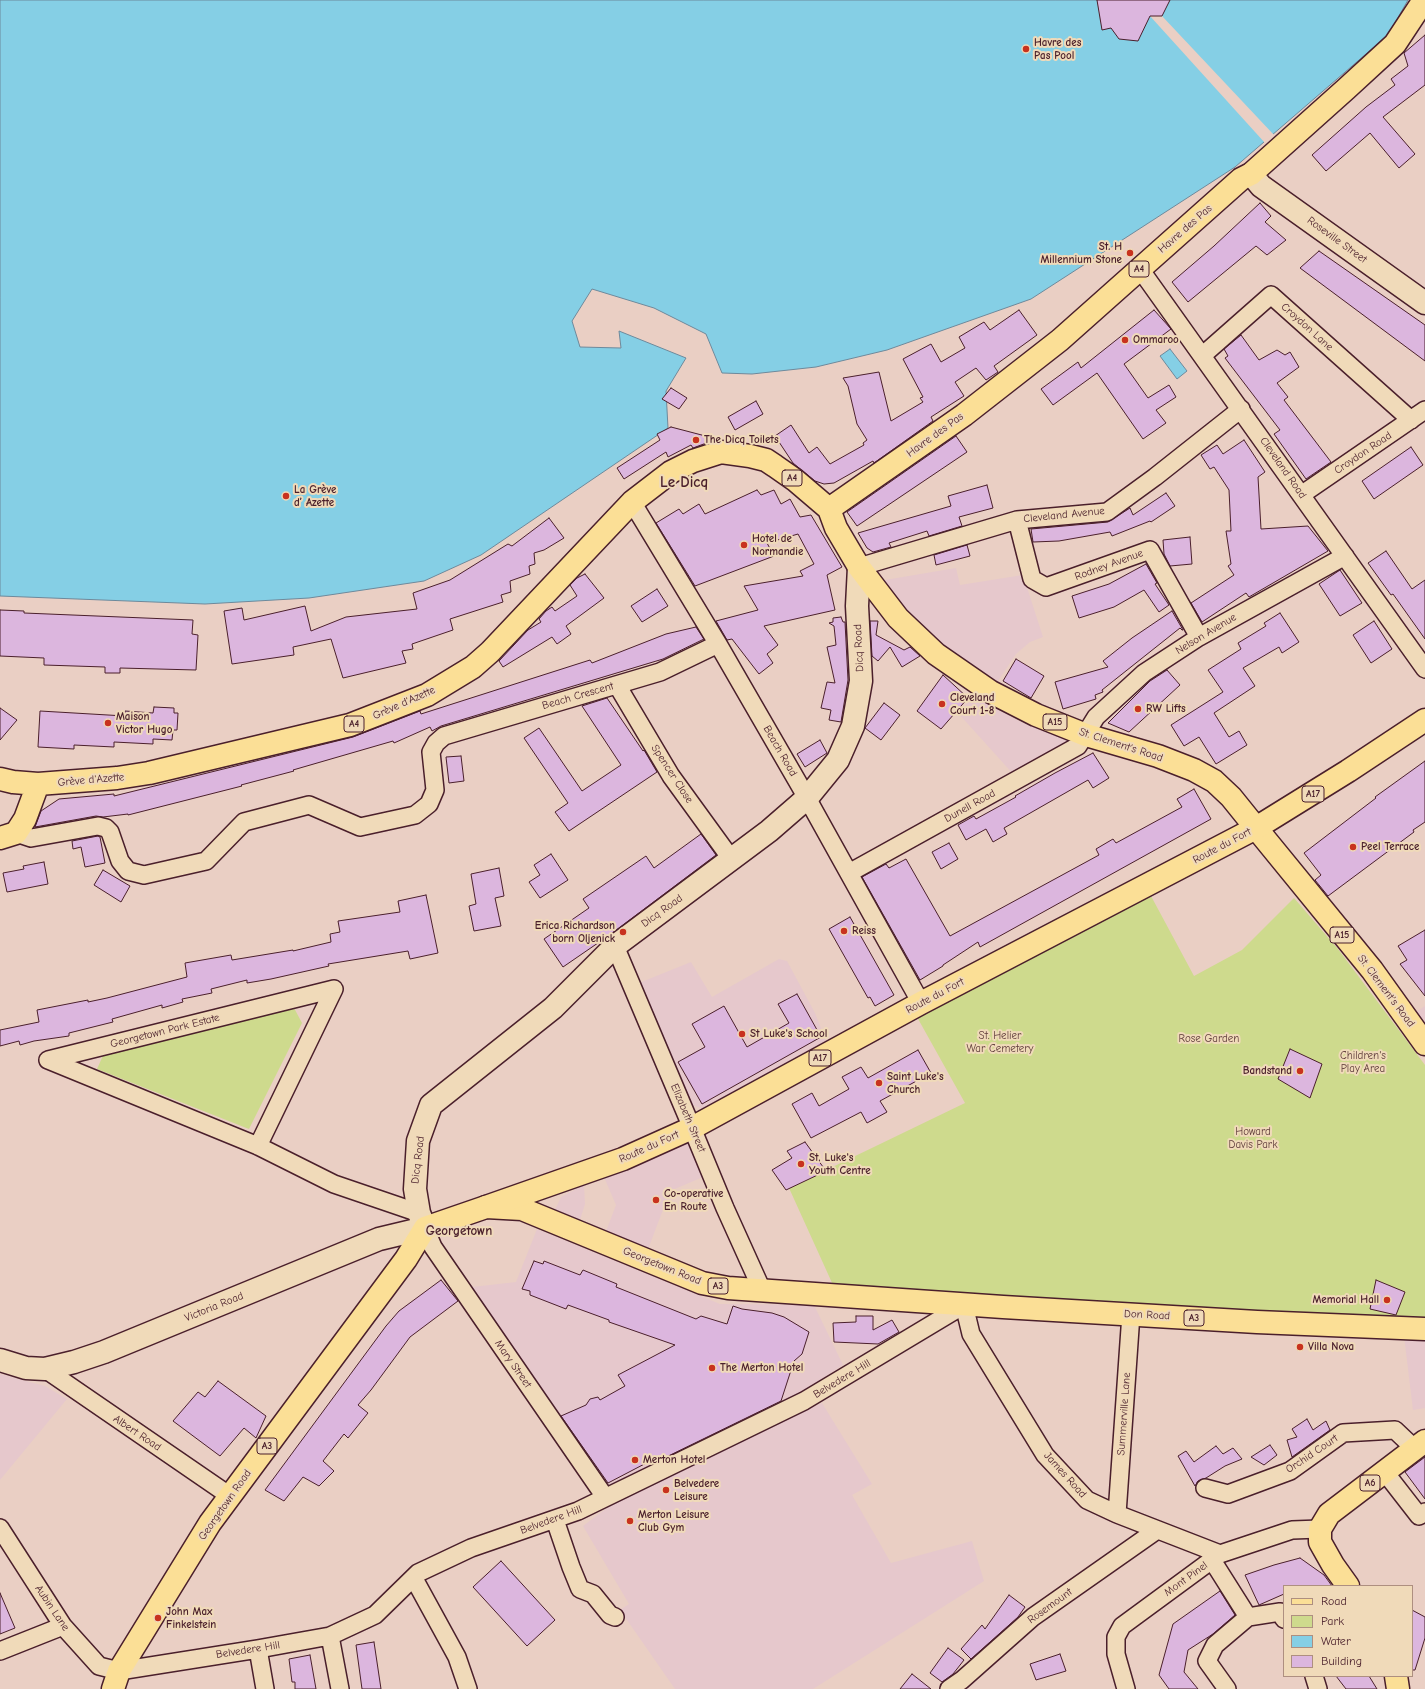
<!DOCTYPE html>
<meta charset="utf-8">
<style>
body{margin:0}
#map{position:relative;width:1425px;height:1689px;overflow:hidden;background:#eacfc4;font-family:"Comic Neue",sans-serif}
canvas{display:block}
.legend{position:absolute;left:1283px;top:1585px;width:130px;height:92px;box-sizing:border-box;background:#f0dab9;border:1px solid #ae8f80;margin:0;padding:5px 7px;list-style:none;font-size:12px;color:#4a1f2b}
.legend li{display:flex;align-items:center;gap:8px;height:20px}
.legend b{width:20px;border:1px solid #ae8f80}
</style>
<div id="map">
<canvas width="1425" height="1689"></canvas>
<ul class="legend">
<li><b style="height:5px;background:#fbdf96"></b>Road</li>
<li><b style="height:11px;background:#ceda8d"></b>Park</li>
<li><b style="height:11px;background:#85cfe5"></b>Water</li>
<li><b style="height:11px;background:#dcb6de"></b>Building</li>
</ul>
</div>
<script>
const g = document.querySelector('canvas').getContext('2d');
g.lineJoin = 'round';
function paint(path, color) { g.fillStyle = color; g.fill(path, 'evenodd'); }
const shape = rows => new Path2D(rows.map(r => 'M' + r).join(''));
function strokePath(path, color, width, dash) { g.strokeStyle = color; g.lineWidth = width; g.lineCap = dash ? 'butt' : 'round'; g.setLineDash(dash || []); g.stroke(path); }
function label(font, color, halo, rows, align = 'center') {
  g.font = font + ' "Comic Neue",sans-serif'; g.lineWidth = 4; g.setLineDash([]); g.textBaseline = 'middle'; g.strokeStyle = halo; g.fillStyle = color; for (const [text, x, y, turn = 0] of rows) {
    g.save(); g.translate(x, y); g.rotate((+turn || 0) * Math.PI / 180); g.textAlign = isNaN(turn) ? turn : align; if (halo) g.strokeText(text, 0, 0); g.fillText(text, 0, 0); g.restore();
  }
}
paint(shape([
 [956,568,960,585,1023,575,1043,637,1030,642,1016,654,996,684,950,656,907,616,879,581],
 [973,697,1025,724,1065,737,1070,744,1014,775,958,713],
 [779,959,787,961,815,1013,826,1041,703,1109,690,1104,639,983,691,962,712,997],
 [1425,1006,1425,1031,1413,1014],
 [689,1139,703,1177,670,1191,647,1252,605,1234,616,1205,604,1177],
 [584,1185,585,1204,579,1223,554,1212,561,1197],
 [537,1229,720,1304,814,1305,843,1365,784,1403,606,1488,472,1287,516,1282],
 [1404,1336,1425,1338,1425,1408,1413,1410],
 [0,1374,45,1386,67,1399,0,1480],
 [822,1403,872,1484,852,1495,891,1563,972,1541,984,1581,813,1689,675,1689,620,1610,629,1604,583,1526,611,1505,765,1428]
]), '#e6c8cc');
paint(shape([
 [1151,896,1194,976,1242,950,1294,898,1338,949,1425,1065,1425,1321,833,1285,789,1188,965,1103,917,1017],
 [293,1006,302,1023,249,1129,97,1069,105,1051]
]), '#ceda8d');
const water = shape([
 [0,0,1408,0,1388,35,1235,167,1031,299,918,339,887,350,816,367,752,374,722,373,706,334,654,308,592,289,572,321,580,347,621,348,619,331,686,358,666,391,668,428,481,555,424,581,309,598,205,604,0,596,0,0],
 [1170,349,1187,371,1177,379,1160,356,1170,349]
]);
paint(water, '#85cfe5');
strokePath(water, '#6d899b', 1);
paint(shape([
 [1150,16,1162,16,1274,135,1265,143]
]), '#eacfc4');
const building = shape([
 [1097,0,1170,0,1162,16,1150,16,1138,41,1119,39,1111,28,1102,30,1097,0],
 [1425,35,1425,85,1383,117,1415,154,1399,168,1370,133,1326,171,1312,155,1366,107,1395,85,1391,79,1408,66,1404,53,1425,35],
 [1260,203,1271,216,1265,222,1286,240,1267,255,1256,246,1188,302,1172,282,1214,246,1260,203],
 [1319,251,1425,325,1425,361,1300,268,1319,251],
 [1019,310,1037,335,994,366,998,372,986,380,976,368,955,382,964,396,931,417,933,421,874,463,873,461,834,483,824,484,815,481,793,463,775,436,791,425,809,453,817,447,830,464,864,445,863,443,867,440,857,424,848,386,843,378,879,372,891,421,923,402,920,398,923,397,903,359,931,344,941,362,965,348,959,337,984,322,990,330,1019,310],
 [1154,310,1171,329,1124,364,1148,398,1169,385,1176,397,1156,410,1166,423,1143,439,1097,373,1053,405,1041,389,1078,362,1081,368,1154,310],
 [1241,335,1259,360,1277,350,1285,355,1290,352,1299,367,1277,383,1288,397,1284,400,1331,462,1306,479,1274,434,1280,430,1225,358,1228,356,1224,349,1241,335],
 [671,388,687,398,679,409,662,399,671,388],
 [756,401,763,414,735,430,728,417,756,401],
 [671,427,717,439,693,448,691,445,668,457,666,452,624,479,617,468,660,440,657,434,671,427],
 [956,436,967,452,857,526,847,512,956,436],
 [1244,440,1265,472,1258,477,1261,529,1308,526,1328,551,1249,597,1246,593,1202,622,1191,603,1234,575,1228,566,1231,564,1226,531,1231,531,1229,490,1214,467,1210,469,1201,455,1217,445,1223,454,1244,440],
 [1411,447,1423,465,1374,499,1362,481,1411,447],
 [987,485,993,508,959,517,962,526,929,536,927,531,889,543,891,547,873,552,867,548,858,533,951,506,948,496,987,485],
 [757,490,761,495,774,490,781,504,790,499,800,517,811,515,842,567,827,575,835,610,764,626,778,645,767,654,773,663,759,674,732,639,727,640,716,621,758,610,744,586,803,576,800,571,814,564,798,534,767,543,774,556,695,586,656,523,679,509,683,514,699,504,705,514,757,490],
 [1166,493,1175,506,1151,522,1150,521,1112,536,1110,532,1059,541,1033,542,1031,529,1108,522,1130,508,1133,515,1166,493],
 [549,518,564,538,544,550,534,553,535,564,529,566,530,574,510,581,511,592,501,595,503,602,450,619,453,630,412,644,413,649,402,651,406,663,343,678,331,639,293,647,294,655,232,664,224,611,242,608,244,620,305,606,311,631,346,617,417,609,413,593,450,580,508,544,512,546,549,518],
 [1190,537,1192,564,1170,566,1164,554,1163,540,1190,537],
 [967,545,970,556,936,565,934,555,967,545],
 [1386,551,1412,589,1425,580,1425,639,1393,594,1391,595,1368,563,1386,551],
 [1146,564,1157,583,1155,584,1169,605,1159,612,1144,590,1114,607,1079,618,1072,596,1109,584,1146,564],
 [1340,570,1362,603,1340,616,1319,584,1340,570],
 [585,574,604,598,566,626,571,634,557,644,552,637,503,667,499,661,528,630,541,622,539,619,546,611,552,607,555,611,577,596,570,585,577,578,585,574],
 [657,589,668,606,642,622,631,606,657,589],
 [0,610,24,611,24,613,193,620,192,634,198,635,196,670,120,668,120,673,105,673,105,667,44,665,44,658,0,656,0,610],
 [1172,611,1183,630,1182,630,1180,628,1102,690,1103,692,1095,695,1096,699,1063,709,1055,682,1108,667,1103,661,1132,638,1172,611],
 [1280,613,1299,642,1282,653,1279,647,1243,668,1255,686,1214,713,1229,737,1239,731,1247,745,1216,764,1199,737,1184,746,1171,725,1223,692,1208,670,1241,649,1238,643,1266,626,1264,623,1280,613],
 [841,617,843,622,845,622,848,680,841,722,829,720,831,710,821,708,827,682,835,683,827,647,836,645,834,626,829,623,833,622,833,618,841,617],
 [870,621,878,621,876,635,904,650,910,647,920,656,902,667,890,647,878,661,872,656,870,621],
 [1374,621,1392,649,1371,663,1353,635,1374,621],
 [696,627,704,639,663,659,441,726,432,731,430,727,394,743,393,741,293,770,294,771,241,785,242,786,128,815,128,814,103,817,96,816,35,827,41,811,59,799,114,794,114,796,353,737,420,711,421,714,590,660,592,663,666,634,696,627],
 [1016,659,1044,676,1031,698,1003,681,1016,659],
 [1167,670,1180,685,1129,732,1108,723,1150,681,1167,670],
 [943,675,968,698,941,729,917,711,943,675],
 [607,698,643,751,644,750,657,772,569,831,555,812,568,803,524,738,539,728,582,791,621,765,582,706,607,698],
 [884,703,900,715,881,740,865,728,884,703],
 [154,707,174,708,174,713,178,713,177,730,173,730,172,740,153,739,153,744,114,742,114,747,74,745,74,749,38,747,40,711,125,716,125,711,153,713,154,707],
 [0,708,17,720,0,740,0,708],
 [820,740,827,753,805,767,797,754,820,740],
 [1093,753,1109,778,1093,788,1088,780,1004,828,1007,834,993,842,986,829,966,840,958,825,974,816,976,819,1016,797,1015,796,1055,773,1093,753],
 [461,756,464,781,449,783,446,757,461,756],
 [1425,761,1425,822,1413,830,1414,832,1328,896,1315,880,1321,875,1304,853,1376,798,1375,797,1425,761],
 [1194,789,1211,819,980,947,978,942,943,965,943,966,920,980,862,877,886,864,889,868,906,859,950,936,1099,855,1096,849,1113,839,1116,843,1182,807,1177,799,1194,789],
 [701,834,716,855,611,934,563,967,544,939,589,908,583,899,646,856,654,868,701,834],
 [98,836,100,837,105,863,85,867,81,847,73,849,72,841,98,836],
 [949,843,958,859,941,869,932,852,949,843],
 [551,854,568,880,540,898,529,882,540,875,534,865,551,854],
 [44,862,48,884,7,892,3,873,24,869,23,866,44,862],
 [499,868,504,896,495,898,501,926,474,931,469,906,476,904,471,874,499,868],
 [103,870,130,886,121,902,94,885,103,870],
 [426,895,438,953,410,959,408,951,328,964,329,966,271,979,247,983,247,980,211,989,212,993,182,999,183,1002,162,1008,162,1005,112,1019,113,1022,69,1033,69,1036,34,1041,20,1045,19,1041,0,1046,0,1030,39,1022,37,1010,88,1000,88,1002,107,998,187,977,185,963,231,955,232,960,293,950,293,951,331,942,330,934,340,932,338,921,400,912,398,901,426,895],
 [850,917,894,995,875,1006,870,997,868,998,829,929,850,917],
 [1425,930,1425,996,1400,964,1407,960,1398,946,1425,930],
 [797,994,821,1037,702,1104,678,1062,705,1047,692,1024,724,1006,747,1047,789,1023,778,1004,797,994],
 [1290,1049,1322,1064,1310,1098,1278,1079,1290,1049],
 [918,1050,931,1073,880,1101,887,1112,867,1123,861,1112,811,1138,792,1104,812,1093,819,1106,849,1089,842,1077,861,1067,868,1078,918,1050],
 [805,1142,826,1171,786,1190,772,1170,792,1158,787,1151,805,1142],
 [534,1261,543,1264,544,1261,580,1275,583,1270,617,1284,616,1287,696,1319,701,1316,727,1324,733,1306,742,1309,772,1313,784,1317,809,1332,802,1354,794,1361,781,1401,656,1462,654,1459,608,1483,561,1416,586,1405,590,1399,598,1397,600,1400,625,1386,618,1375,675,1345,609,1322,609,1320,568,1305,566,1309,530,1295,530,1291,522,1289,534,1261],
 [441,1280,458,1301,410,1337,371,1390,358,1405,368,1413,348,1438,344,1434,323,1461,334,1471,319,1486,303,1477,284,1501,265,1490,386,1326,399,1311,441,1280],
 [1376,1280,1405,1292,1396,1315,1370,1309,1376,1280],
 [856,1316,873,1316,873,1330,892,1320,899,1332,878,1344,834,1342,833,1323,856,1322,856,1316],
 [218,1381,266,1416,256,1438,244,1428,220,1456,173,1421,198,1392,205,1397,218,1381],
 [1307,1419,1313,1430,1326,1421,1330,1430,1292,1457,1287,1440,1297,1437,1292,1429,1307,1419],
 [1270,1445,1277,1455,1264,1465,1251,1457,1270,1445],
 [1216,1446,1223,1454,1233,1448,1242,1459,1225,1466,1206,1478,1198,1481,1195,1486,1178,1456,1186,1451,1194,1462,1216,1446],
 [1425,1457,1425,1499,1405,1472,1425,1457],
 [1300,1558,1324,1575,1332,1586,1284,1586,1284,1594,1259,1605,1245,1575,1274,1565,1300,1558],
 [501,1561,555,1620,527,1646,473,1587,501,1561],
 [1220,1591,1235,1615,1213,1634,1188,1650,1184,1672,1198,1689,1169,1689,1159,1675,1173,1624,1220,1591],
 [0,1593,15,1628,0,1634,0,1593],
 [1009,1595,1025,1607,1018,1617,971,1659,961,1649,982,1625,985,1629,1009,1595],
 [1412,1610,1425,1617,1425,1638,1415,1670,1412,1670,1412,1610],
 [374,1642,381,1689,362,1689,356,1645,374,1642],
 [948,1648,964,1660,953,1674,942,1682,930,1673,948,1648],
 [1060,1654,1066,1671,1036,1680,1030,1664,1060,1654],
 [310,1655,316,1689,295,1689,295,1682,292,1682,289,1659,310,1655],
 [912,1674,931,1689,900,1689,912,1674],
 [1336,1676,1369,1676,1377,1689,1346,1689,1336,1676]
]);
paint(building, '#dcb6de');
strokePath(building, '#4a1f2b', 1);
const minor = shape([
 [1140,269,1425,669],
 [1203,355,1271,295,1411,420],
 [1301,495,1425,410],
 [632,502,718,644,807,798,921,1003],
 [1017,520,1032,579,1046,587,1150,550,1199,637],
 [859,567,1017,520,1107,512,1155,477,1241,409],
 [617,685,671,776,732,860],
 [16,833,31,838,98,826,106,828,110,832,120,861,128,871,144,875,206,861,244,822,309,805,360,827,415,815,429,804,435,790,431,752,436,743,444,736,660,672,718,644],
 [849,873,1078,746,1096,717,1144,673,1199,637,1345,556],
 [615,946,692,1128,725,1208,762,1290],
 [258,1146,334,989,48,1060,258,1146,334,1184,419,1213],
 [425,1228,433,1247,605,1497],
 [45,1369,230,1496],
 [1384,1471,1419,1516,1425,1512],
 [1205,1488,1228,1494,1290,1471,1343,1433,1395,1430,1415,1449],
 [1117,1514,1131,1314],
 [555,1520,571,1567,580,1589,593,1594,610,1615,615,1617],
 [0,1528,63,1626,99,1666,119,1671,258,1649,330,1636,375,1615,418,1573,471,1548,578,1511,804,1401,964,1305,971,1334,1045,1455,1087,1500,1117,1514,1220,1554],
 [1212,1560,1248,1617],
 [412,1579,417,1584,457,1657,468,1689],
 [330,1636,340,1689],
 [258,1649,265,1689],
 [0,1651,63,1626],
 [1314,1676,1318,1689],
 [949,1689,962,1680,1033,1617,1157,1530],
 [1126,1689,1116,1654,1116,1637,1122,1626,1220,1554,1292,1530,1320,1529],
 [1227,1689,1207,1661,1215,1645,1248,1617,1280,1612,1284,1619]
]);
const secondary = shape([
 [1251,174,1261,186,1425,303],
 [0,1360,26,1368,45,1369,74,1362,104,1352,379,1239,425,1228,419,1213,415,1189,418,1141,431,1105,553,1008,615,946,769,831,807,798,838,760,853,726,861,681,857,606,859,567]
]);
const primary = shape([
 [829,509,964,415,1060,340,1241,179,1251,174,1346,89,1395,44,1424,0],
 [0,779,13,782,38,784,117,778,149,773,350,725,427,695,473,667,490,652,632,502,671,472,693,461,721,452,750,456,766,460,775,466,795,480,829,509,836,528,859,567,898,618,936,654,991,692,1036,715,1086,735,1158,756,1194,770,1214,781,1231,797,1256,828,1372,970,1425,1044],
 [0,838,16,833,25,819,38,784],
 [1348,1586,1333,1565,1320,1542,1320,1529,1329,1514,1425,1441],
 [1396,1676,1398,1689],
 [113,1689,119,1671,210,1523,406,1259,425,1228,486,1207,522,1209,702,1283,728,1288,1003,1307,1257,1322,1425,1329]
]);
const trunk = shape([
 [486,1207,623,1159,692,1128,921,1003,1256,828,1348,771,1425,720]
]);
strokePath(minor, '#4a1f2b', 20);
strokePath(secondary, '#4a1f2b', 25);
strokePath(primary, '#4a1f2b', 25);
strokePath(trunk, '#4a1f2b', 25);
strokePath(minor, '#f0dab9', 17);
strokePath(secondary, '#f0dab9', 22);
strokePath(primary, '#fbdf96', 22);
strokePath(trunk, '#fbdf96', 22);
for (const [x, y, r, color] of [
 [1026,49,4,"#c8321e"],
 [1130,253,4,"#c8321e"],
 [1125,340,4,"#c8321e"],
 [696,440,4,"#c8321e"],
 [286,496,4,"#c8321e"],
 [744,545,4,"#c8321e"],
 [942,704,4,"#c8321e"],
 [1138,709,4,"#c8321e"],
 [108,723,4,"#c8321e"],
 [1353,847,4,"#c8321e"],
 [844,931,4,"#c8321e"],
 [623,932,4,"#c8321e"],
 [742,1034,4,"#c8321e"],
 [1300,1071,4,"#c8321e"],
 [879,1083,4,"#c8321e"],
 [801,1164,4,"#c8321e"],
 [656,1200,4,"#c8321e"],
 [1387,1300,4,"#c8321e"],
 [1300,1347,4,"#c8321e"],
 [712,1368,4,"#c8321e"],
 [635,1460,4,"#c8321e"],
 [666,1490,4,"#c8321e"],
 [630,1521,4,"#c8321e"],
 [158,1618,4,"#c8321e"]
]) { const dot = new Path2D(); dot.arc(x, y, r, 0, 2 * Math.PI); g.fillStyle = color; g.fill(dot); strokePath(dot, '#f0dab9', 1.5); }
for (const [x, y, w] of [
 [1139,269,20],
 [792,478,20],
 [1055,722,24],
 [354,724,20],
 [1313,794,22],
 [1342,935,24],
 [820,1058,22],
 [718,1286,20],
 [1194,1318,20],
 [267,1446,20],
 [1370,1483,20]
]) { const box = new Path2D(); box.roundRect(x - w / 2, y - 8, w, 16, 3); g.fillStyle = '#f0dab9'; g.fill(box); strokePath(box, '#4a1f2b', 1); }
label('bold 10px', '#4a1f2b', null, [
 ["A4",1139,269],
 ["A4",792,478],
 ["A15",1055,722],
 ["A4",354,724],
 ["A17",1313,794],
 ["A15",1342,935],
 ["A17",820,1058],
 ["A3",718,1286],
 ["A3",1194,1318],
 ["A3",267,1446],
 ["A6",1370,1483]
]);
label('bold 11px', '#4a1f2b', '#f0dab9', [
 ["Havre des",1034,43],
 ["Pas Pool",1034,56],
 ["St. H",1122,247,"right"],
 ["Millennium Stone",1122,260,"right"],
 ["Ommaroo",1133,340],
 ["The Dicq Toilets",704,440],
 ["La Grève",294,490],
 ["d’ Azette",294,503],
 ["Hotel de",752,539],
 ["Normandie",752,552],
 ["Cleveland",950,698],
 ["Court 1-8",950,711],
 ["RW Lifts",1146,709],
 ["Maison",116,717],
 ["Victor Hugo",116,730],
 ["Peel Terrace",1361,847],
 ["Erica Richardson",615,926,"right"],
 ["born Oljenick",615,939,"right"],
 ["Reiss",852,931],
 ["St Luke's School",750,1034],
 ["Bandstand",1292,1071,"right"],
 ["Saint Luke's",887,1077],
 ["Church",887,1090],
 ["St. Luke's",809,1158],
 ["Youth Centre",809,1171],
 ["Co-operative",664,1194],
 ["En Route",664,1207],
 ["Memorial Hall",1379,1300,"right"],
 ["Villa Nova",1308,1347],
 ["The Merton Hotel",720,1368],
 ["Merton Hotel",643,1460],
 ["Belvedere",674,1484],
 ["Leisure",674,1497],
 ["Merton Leisure",638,1515],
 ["Club Gym",638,1528],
 ["John Max",166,1612],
 ["Finkelstein",166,1625]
], 'left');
label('11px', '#4a1f2b', '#f0dab9', [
 ["Havre des Pas",1185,229,-41],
 ["Roseville Street",1337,240,36],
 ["Croydon Lane",1307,327,42],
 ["Havre des Pas",935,435,-36],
 ["Croydon Road",1363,453,-34],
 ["Cleveland Road",1283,468,55],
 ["Cleveland Avenue",1064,515,-6],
 ["Rodney Avenue",1109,565,-20],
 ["Nelson Avenue",1206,634,-31],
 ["Dicq Road",859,648,-93],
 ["Beach Crescent",578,696,-16],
 ["Grève d'Azette",404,703,-24],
 ["St. Clement's Road",1121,745,18],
 ["Beach Road",780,751,60],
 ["Spencer Close",672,774,57],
 ["Grève d'Azette",91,780,-5],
 ["Dunell Road",970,806,-29],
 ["Route du Fort",1222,846,-28],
 ["Dicq Road",662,911,-36],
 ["St. Clement's Road",1386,991,53],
 ["Route du Fort",935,996,-28],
 ["Georgetown Park Estate",165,1031,-14],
 ["Elizabeth Street",688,1118,67],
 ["Route du Fort",649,1147,-24],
 ["Dicq Road",418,1160,-83],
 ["Georgetown Road",662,1266,22],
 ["Victoria Road",214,1307,-22],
 ["Don Road",1147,1315,3],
 ["Mary Street",513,1364,55],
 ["Belvedere Hill",842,1379,-31],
 ["Summerville Lane",1124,1414,-86],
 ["Albert Road",137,1433,34],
 ["Orchid Court",1312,1454,-34],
 ["James Road",1065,1475,48],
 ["Georgetown Road",225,1505,-55],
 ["Belvedere Hill",551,1520,-20],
 ["Mont Pinel",1186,1579,-36],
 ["Rosemount",1050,1606,-36],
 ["Aubin Lane",52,1608,56],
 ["Belvedere Hill",248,1650,-9]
]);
label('11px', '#5e3b3a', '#f0dab9', [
 ["St. Helier",1000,1036],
 ["War Cemetery",1000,1049],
 ["Rose Garden",1209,1039],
 ["Children's",1363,1056],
 ["Play Area",1363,1069],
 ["Howard",1253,1132],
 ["Davis Park",1253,1145]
]);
label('bold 13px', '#4a1f2b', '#f0dab9', [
 ["Georgetown",459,1231]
]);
label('bold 15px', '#4a1f2b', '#f0dab9', [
 ["Le Dicq",684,483]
]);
</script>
